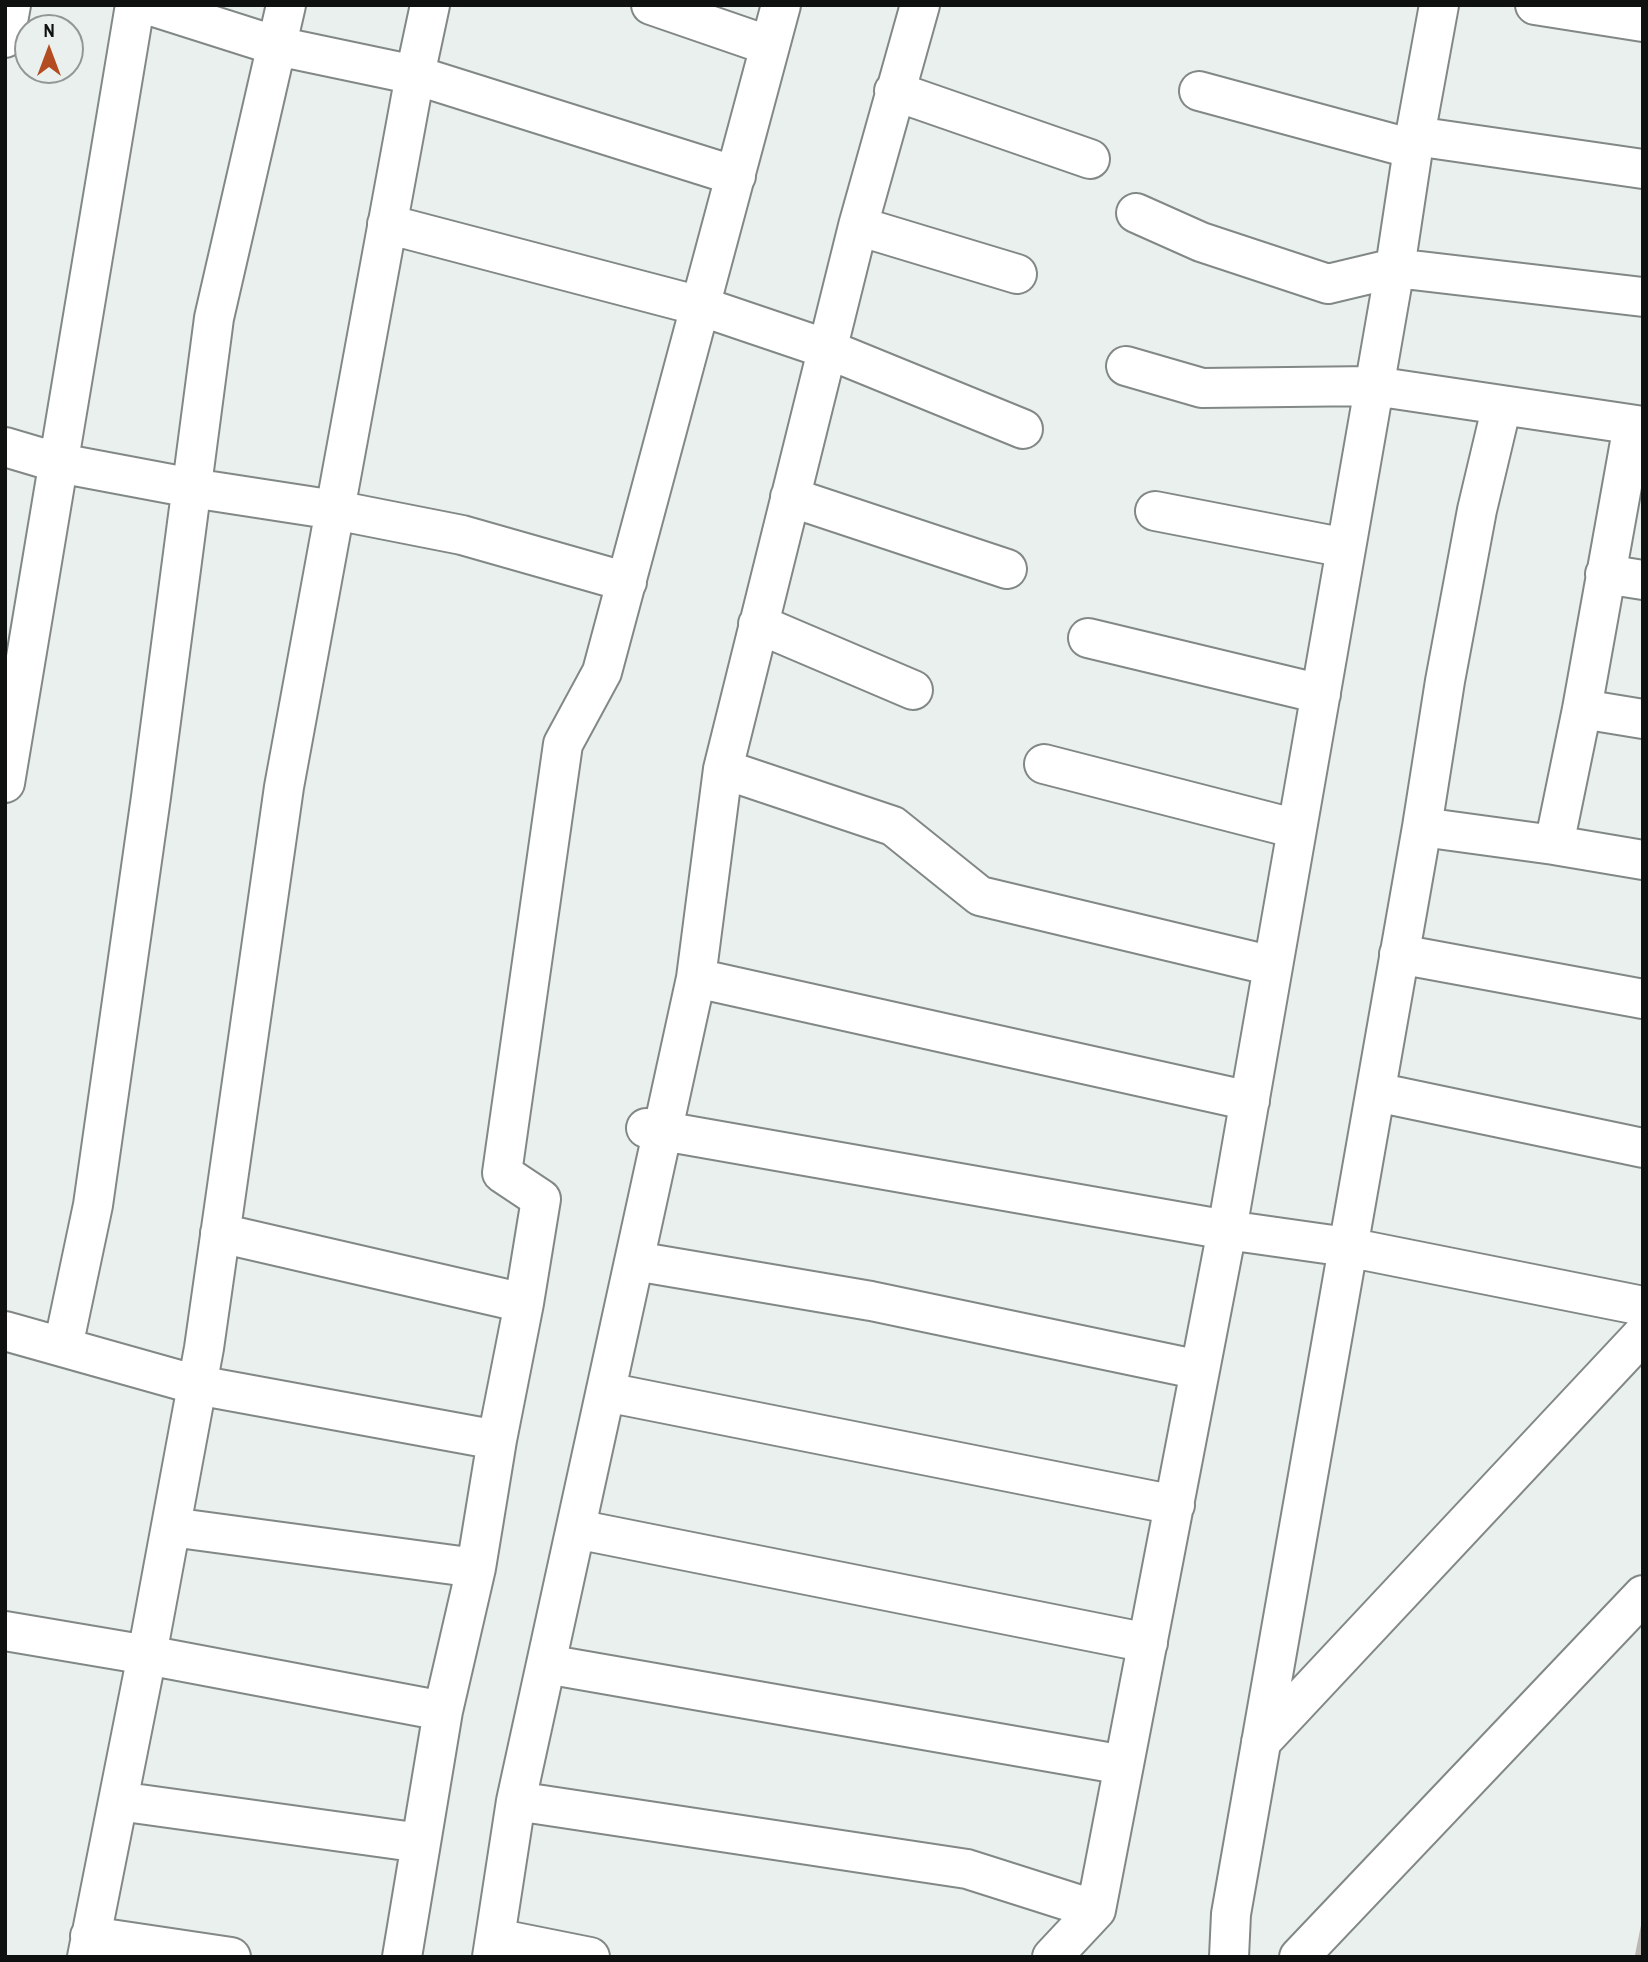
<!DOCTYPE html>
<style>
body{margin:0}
#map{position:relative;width:1648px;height:1962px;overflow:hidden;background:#e9f0ee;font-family:"Archivo Narrow",sans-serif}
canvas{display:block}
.frame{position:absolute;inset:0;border:7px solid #0f1110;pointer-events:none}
.north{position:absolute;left:14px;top:14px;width:70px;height:70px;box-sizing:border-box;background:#e9f0ee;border:2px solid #929795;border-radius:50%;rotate:0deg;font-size:19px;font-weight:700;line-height:28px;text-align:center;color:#0f1110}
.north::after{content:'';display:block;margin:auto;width:24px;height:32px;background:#b34d21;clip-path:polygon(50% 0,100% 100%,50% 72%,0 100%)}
</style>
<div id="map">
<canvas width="1648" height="1962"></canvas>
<div class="frame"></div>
<div class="north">N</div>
</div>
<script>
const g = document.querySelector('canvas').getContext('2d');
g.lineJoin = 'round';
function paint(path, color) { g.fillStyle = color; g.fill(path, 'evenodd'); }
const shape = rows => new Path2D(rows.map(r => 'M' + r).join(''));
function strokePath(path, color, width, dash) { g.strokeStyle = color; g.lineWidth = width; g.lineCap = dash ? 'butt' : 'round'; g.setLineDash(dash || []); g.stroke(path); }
paint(shape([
 [1642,1920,1643,1920,1643,1956,1635,1955]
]), '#bdb7b4');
const minor = shape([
 [148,5,277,46,415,75,736,176],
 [651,5,770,46],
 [1439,5,1415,136,1643,169],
 [1535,5,1643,22],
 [5,38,11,5],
 [894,91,1090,159],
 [1199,91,1413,149],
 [1415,136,1395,268,1227,1230,1347,1247,1643,1306],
 [1136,213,1201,242,1328,284,1395,268,1643,297],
 [387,224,700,306,827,349,1023,429],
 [858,226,1017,274],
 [1126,366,1202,388,1374,386,1643,426],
 [5,447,59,463,192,488,335,510,462,535,627,582],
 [790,497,1007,569],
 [1155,511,1346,548],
 [1605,574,1643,580],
 [758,624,913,690],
 [1088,638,1321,694],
 [1582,709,1643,719],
 [1044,764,1297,829],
 [723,769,893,826,980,896,1273,966],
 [5,783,135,5],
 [1422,827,1554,845,1643,860],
 [1554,845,1582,709,1633,425],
 [1399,954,1643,999],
 [696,978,1250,1101],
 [1376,1092,1643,1148],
 [646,1128,1227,1230,1096,1910,1052,1957],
 [220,1233,524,1303,541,1199,502,1173,563,744,602,672,781,5],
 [635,1261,871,1301,1200,1370],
 [5,1331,197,1385,497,1440],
 [63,1347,93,1205,151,797,214,318,286,5],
 [606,1392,1175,1505],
 [171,1527,476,1568],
 [576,1529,1148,1643],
 [5,1631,147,1655,443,1711],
 [546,1664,1124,1765],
 [1261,1742,1643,1334],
 [118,1801,421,1843],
 [516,1801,696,978,723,769,858,226,920,5],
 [90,1936,231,1957],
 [495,1938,590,1957],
 [87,1957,147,1655,204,1348,284,787,415,75,430,5],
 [402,1957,443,1711,476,1568,497,1440,524,1303],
 [492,1957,516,1801,967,1869,1096,1910],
 [1229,1957,1231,1914,1422,827,1445,681,1477,510,1502,405],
 [1299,1957,1643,1595]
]);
strokePath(minor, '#828886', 42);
strokePath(minor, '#fff', 38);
</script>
